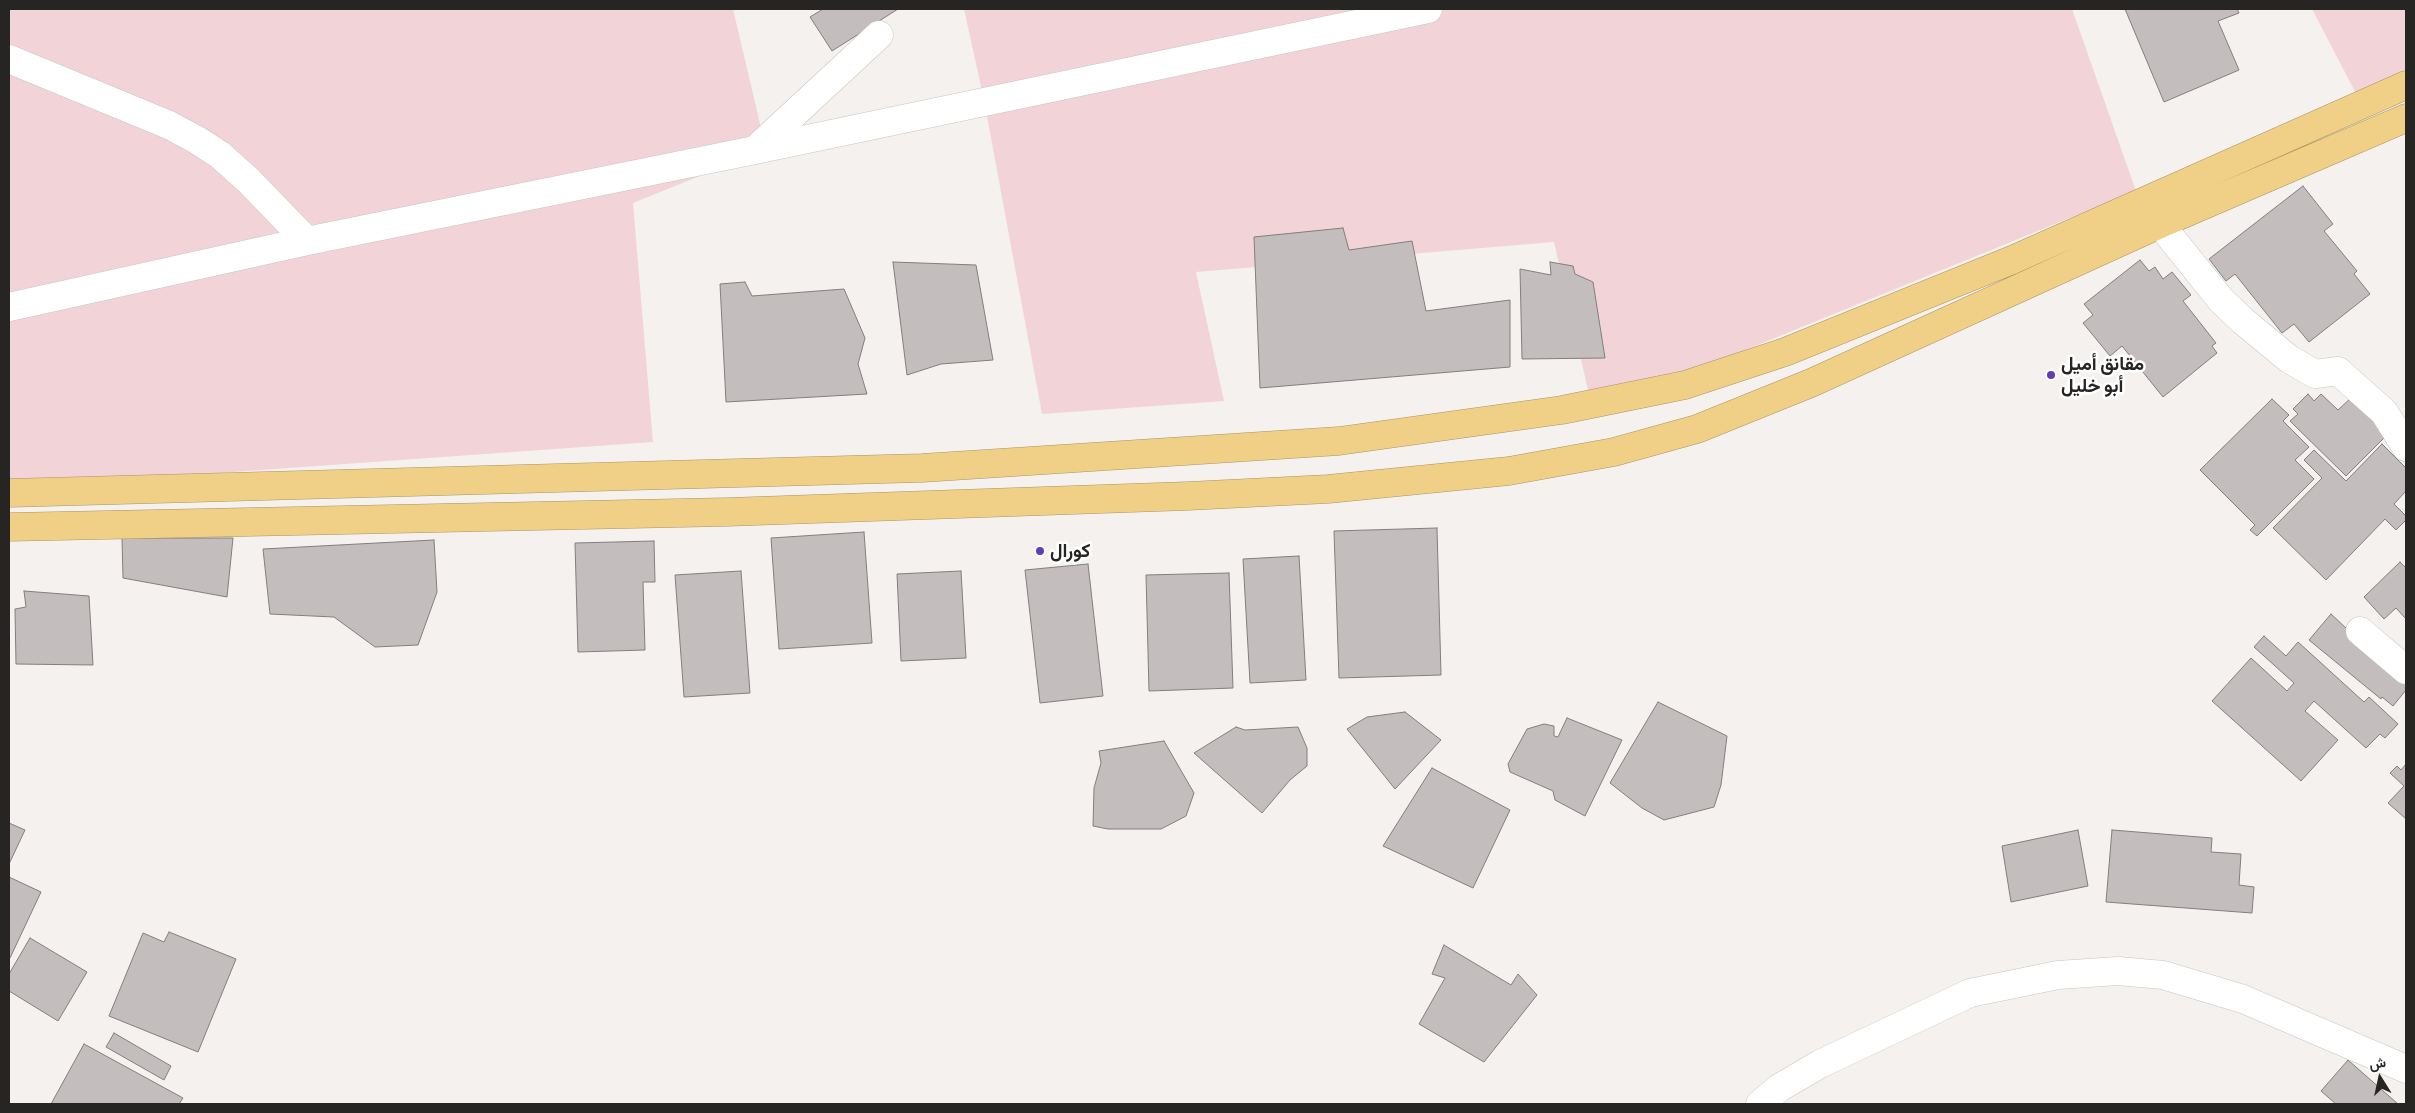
<!DOCTYPE html>
<meta charset="utf-8">
<style>
body{margin:0}
#map{position:relative;width:2415px;height:1113px;overflow:hidden;background:#f5f1ee;font-family:Commissioner,Vazirmatn,sans-serif}
canvas{display:block}
.frame{position:absolute;inset:0;border:10px solid #262524;pointer-events:none}
.north{position:absolute;left:2355px;top:1053px;width:50px;height:50px;-webkit-text-stroke:4px #fff;paint-order:stroke;rotate:350deg;font-size:14px;font-weight:700;line-height:20px;text-align:center;color:#262524}
.north::after{content:'';display:block;margin:auto;width:18px;height:22px;background:#262524;clip-path:polygon(50% 0,100% 100%,50% 72%,0 100%)}
</style>
<div id="map">
<canvas width="2415" height="1113"></canvas>
<div class="frame"></div>
<div class="north">ش</div>
</div>
<script>
const g = document.querySelector('canvas').getContext('2d');
g.lineJoin = 'round';
function paint(path, color) { g.fillStyle = color; g.fill(path, 'evenodd'); }
const shape = rows => new Path2D(rows.map(r => 'M' + r).join(''));
function strokePath(path, color, width, dash) { g.strokeStyle = color; g.lineWidth = width; g.lineCap = dash ? 'butt' : 'round'; g.setLineDash(dash || []); g.stroke(path); }
function label(font, color, halo, rows, align = 'center') {
  g.font = font + ' Commissioner,Vazirmatn,sans-serif'; g.lineWidth = 5; g.setLineDash([]); g.textBaseline = 'middle'; g.strokeStyle = halo; g.fillStyle = color; for (const [text, x, y, turn = 0] of rows) {
    g.save(); g.translate(x, y); g.rotate((+turn || 0) * Math.PI / 180); g.textAlign = isNaN(turn) ? turn : align; if (halo) g.strokeText(text, 0, 0); g.fillText(text, 0, 0); g.restore();
  }
}
paint(shape([
 [9,9,733,9,766,149,633,203,653,442,9,488],
 [964,9,2072,9,2136,191,1593,412,1554,242,1196,272,1224,401,1042,414,984,100],
 [2312,9,2406,9,2406,85,2362,105]
]), '#f2d4d8');
const building = shape([
 [823,9,898,9,832,51,810,17,823,9],
 [2125,9,2237,9,2239,13,2218,21,2239,70,2164,102,2125,9],
 [2303,186,2333,224,2324,231,2357,271,2354,274,2370,294,2309,342,2294,324,2282,333,2235,274,2226,281,2209,259,2303,186],
 [1343,228,1349,250,1412,241,1426,311,1510,300,1510,367,1260,388,1254,237,1343,228],
 [2140,260,2149,271,2155,267,2163,279,2172,272,2191,295,2183,301,2216,343,2212,346,2217,353,2163,397,2122,346,2110,356,2083,323,2093,315,2084,304,2140,260],
 [893,262,976,265,993,360,941,364,907,375,893,262],
 [1550,262,1573,266,1575,274,1593,282,1605,358,1522,359,1520,269,1551,275,1550,262],
 [745,282,752,296,844,289,865,338,858,364,867,394,726,402,720,284,745,282],
 [2308,394,2314,401,2321,394,2338,410,2352,397,2389,433,2346,476,2290,421,2298,414,2293,409,2308,394],
 [2272,399,2289,415,2283,421,2309,447,2295,460,2314,479,2257,536,2250,530,2255,525,2200,470,2272,399],
 [2382,444,2406,468,2406,491,2394,504,2406,516,2406,520,2396,530,2385,519,2326,580,2273,528,2322,478,2304,460,2314,450,2346,481,2382,444],
 [1437,528,1441,675,1339,678,1334,531,1437,528],
 [864,532,872,643,779,649,771,538,864,532],
 [122,538,233,538,227,597,123,578,122,538],
 [434,540,437,592,418,645,375,647,334,617,270,614,263,549,434,540],
 [654,541,655,582,643,582,645,650,578,652,575,543,654,541],
 [1299,556,1306,680,1250,683,1243,559,1299,556],
 [2400,562,2406,568,2406,619,2396,608,2384,619,2364,597,2400,562],
 [1088,564,1103,696,1040,703,1025,570,1088,564],
 [741,571,750,693,684,697,675,575,741,571],
 [961,571,966,658,901,661,897,574,961,571],
 [1229,573,1233,688,1149,691,1146,575,1229,573],
 [24,591,89,596,93,665,16,664,15,609,26,607,24,591],
 [2331,614,2406,684,2406,690,2393,706,2382,697,2381,699,2309,640,2331,614],
 [2264,636,2286,656,2298,642,2364,702,2369,697,2398,724,2385,738,2380,734,2366,748,2314,701,2305,711,2338,740,2301,781,2212,701,2251,658,2287,691,2294,683,2254,647,2264,636],
 [1658,702,1727,736,1721,785,1714,807,1664,820,1642,808,1610,783,1658,702],
 [1405,712,1441,740,1395,789,1347,729,1367,717,1405,712],
 [1567,718,1622,740,1585,816,1555,800,1553,791,1510,772,1508,764,1527,729,1544,724,1554,726,1554,736,1558,737,1567,718],
 [1236,727,1245,730,1298,727,1307,748,1307,766,1290,780,1262,813,1194,753,1236,727],
 [1164,741,1194,793,1186,816,1161,829,1108,829,1093,826,1094,788,1101,763,1099,751,1164,741],
 [2406,764,2406,819,2388,803,2404,786,2390,773,2397,766,2401,770,2406,764],
 [1432,768,1510,810,1473,888,1383,846,1432,768],
 [9,823,25,830,9,864,9,823],
 [2078,830,2088,886,2011,902,2002,846,2078,830],
 [2112,830,2212,838,2211,852,2241,854,2239,885,2254,887,2252,913,2106,902,2112,830],
 [9,877,41,892,10,958,9,957,9,877],
 [169,932,236,959,198,1052,109,1016,143,933,164,942,169,932],
 [30,938,87,972,58,1021,9,991,9,974,30,938],
 [1444,945,1511,985,1518,974,1537,995,1484,1062,1419,1024,1445,978,1432,974,1444,945],
 [114,1033,171,1066,164,1080,106,1047,114,1033],
 [84,1044,183,1098,179,1104,51,1104,84,1044],
 [2348,1060,2398,1104,2336,1104,2321,1091,2348,1060]
]);
paint(building, '#c3bebd');
strokePath(building, '#827e7d', 1);
const minor = shape([
 [9,59,169,125,197,140,220,155,248,180,307,241],
 [755,150,879,35],
 [2160,224,2221,300,2243,321,2289,359,2315,374,2338,371,2384,412,2406,447],
 [9,307,307,241,755,150,1428,9],
 [2360,631,2406,670],
 [1760,1104,1779,1088,1820,1064,1970,993,2058,975,2118,971,2163,975,2243,999,2406,1069]
]);
const highway = shape([
 [9,493,922,468,1339,441,1562,410,1685,385,1785,352,2012,260,2406,85],
 [9,527,727,512,1188,496,1328,489,1509,471,1614,452,1697,429,1811,383,2160,224,2406,118]
]);
strokePath(minor, '#c8c5c2', 29);
strokePath(highway, '#a99464', 29);
strokePath(minor, '#fff', 28);
strokePath(highway, '#f0d087', 28);
for (const [x, y, r, color] of [
 [2051,375,5,"#5e3eb6"],
 [1040,551,5,"#5e3eb6"]
]) { const dot = new Path2D(); dot.arc(x, y, r, 0, 2 * Math.PI); g.fillStyle = color; g.fill(dot); strokePath(dot, '#fff', 2); }
label('bold 19px', '#262524', '#fff', [
 ["مقانق أميل",2061,364],
 ["أبو خليل",2061,386],
 ["كورال",1050,551]
], 'left');
</script>
